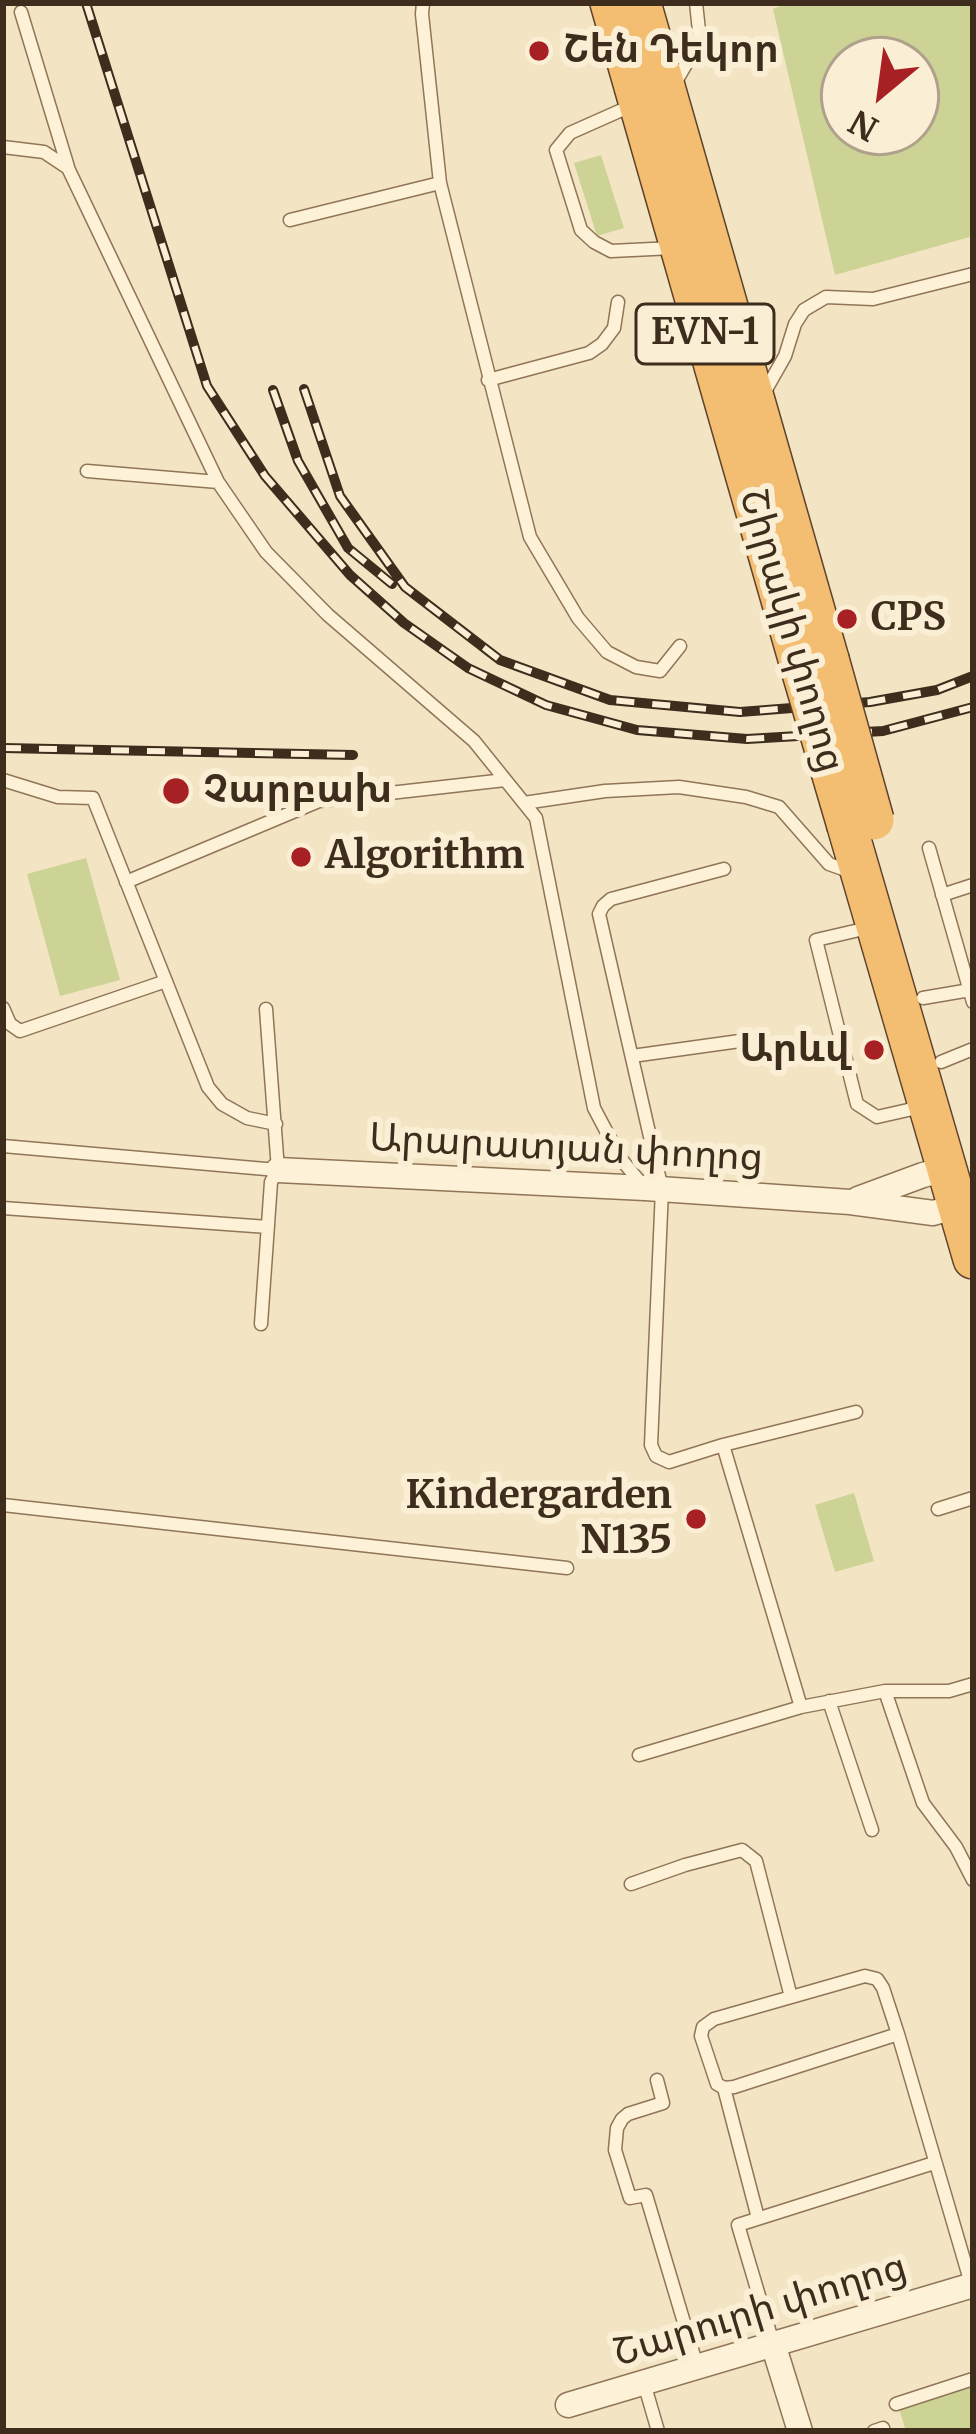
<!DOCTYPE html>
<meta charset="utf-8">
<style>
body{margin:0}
#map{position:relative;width:976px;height:2434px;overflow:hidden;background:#f3e4c3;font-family:Merriweather,serif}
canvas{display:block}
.frame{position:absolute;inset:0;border:6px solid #3e2d1d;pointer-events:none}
.north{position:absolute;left:820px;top:36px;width:120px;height:120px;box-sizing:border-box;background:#faeed4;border:3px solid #afa18b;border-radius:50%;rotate:209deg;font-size:33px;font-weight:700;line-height:48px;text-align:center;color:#3e2d1d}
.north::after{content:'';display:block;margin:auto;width:42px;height:54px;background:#a72023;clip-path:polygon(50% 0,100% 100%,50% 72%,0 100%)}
</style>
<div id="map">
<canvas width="976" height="2434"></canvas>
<div class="frame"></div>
<div class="north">N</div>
</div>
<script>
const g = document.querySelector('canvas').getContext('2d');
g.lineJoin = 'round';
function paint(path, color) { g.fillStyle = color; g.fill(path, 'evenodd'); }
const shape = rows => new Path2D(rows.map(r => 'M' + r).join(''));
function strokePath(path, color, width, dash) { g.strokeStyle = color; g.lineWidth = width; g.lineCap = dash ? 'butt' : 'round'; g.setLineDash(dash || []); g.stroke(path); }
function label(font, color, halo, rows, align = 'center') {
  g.font = font + ' Merriweather,"Noto Sans Armenian",serif'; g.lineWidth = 12; g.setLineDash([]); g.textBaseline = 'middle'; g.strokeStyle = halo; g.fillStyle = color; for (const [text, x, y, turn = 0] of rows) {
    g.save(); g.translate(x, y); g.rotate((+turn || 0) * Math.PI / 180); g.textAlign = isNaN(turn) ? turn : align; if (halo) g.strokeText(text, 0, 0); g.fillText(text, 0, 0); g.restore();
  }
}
paint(shape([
 [789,3,973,3,973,236,835,275,773,9],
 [916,60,916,132,844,132,844,60],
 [601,155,624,228,597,236,574,163],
 [86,858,120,980,60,996,27,874],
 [854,1493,874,1561,835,1572,815,1505],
 [973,2386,973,2431,906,2431,899,2409]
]), '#cdd395');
const service = shape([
 [423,3,422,14,440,183,530,537,578,618,607,652,636,667,660,671,680,646],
 [21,12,68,167],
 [674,85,700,40,696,3],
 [633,105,570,133,556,150,581,230,594,242,611,251,673,248],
 [3,147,44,152,68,168,218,482,266,552,328,615,474,741,536,818,594,1108,621,1159,644,1187],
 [290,220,440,183],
 [488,380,589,353,602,344,614,328,618,302],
 [764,393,785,356,795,324,804,310,826,297,873,299,973,274],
 [87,471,218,482],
 [3,780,58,797,93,798,208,1087,222,1104,247,1118,276,1124],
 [524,803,605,791,679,787,746,797,779,807,829,864,854,873],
 [929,848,973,1002],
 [724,869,611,899,603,906,599,914,662,1189,651,1445,656,1456,669,1462,723,1445,856,1412],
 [126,882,319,801,505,780],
 [942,895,973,885],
 [868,928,816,940,857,1104,877,1117,908,1110,921,1104],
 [923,998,970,990],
 [3,1008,10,1024,20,1031,166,981],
 [632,1056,747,1040],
 [941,1062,973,1049],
 [3,1146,277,1170],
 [3,1208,268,1227],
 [261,1324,271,1182,278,1170,266,1009],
 [723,1445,801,1707],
 [3,1505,567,1568],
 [938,1509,973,1498],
 [885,1691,923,1803,956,1847,973,1880],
 [829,1701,872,1830],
 [639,1755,801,1707,885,1691,949,1691,973,1684],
 [631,1884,685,1865,742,1850,756,1861,791,1997],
 [898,2034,883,1988,877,1979,865,1976,714,2019,703,2027,701,2036,717,2084,724,2088,734,2087,898,2034,972,2287],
 [657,2080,663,2103,628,2114,622,2119,617,2128,615,2150,630,2198,646,2195,697,2366],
 [724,2088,758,2218],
 [773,2343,738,2225,934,2163],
 [644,2383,658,2431],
 [896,2404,973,2379],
 [874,2431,883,2428,884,2431]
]);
const minor = shape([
 [278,1170,645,1188,850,1202,933,1213,958,1206],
 [858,1199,923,1175,947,1169],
 [773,2344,800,2431],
 [568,2405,973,2285]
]);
const trunk = shape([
 [610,3,800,666],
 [641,3,829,659],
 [847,826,973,1259]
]);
strokePath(service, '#907557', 15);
strokePath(minor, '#907557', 27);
strokePath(trunk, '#5e422c', 42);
strokePath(service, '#fdf1d8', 12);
strokePath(minor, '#fdf1d8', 24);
strokePath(trunk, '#f3be71', 39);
const rail = shape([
 [86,3,207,386,265,476,350,575,404,623,468,668,546,705,637,730,747,739,883,731,973,707],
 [304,389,340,496,405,587,500,660,610,700,740,712,870,702,937,690,973,676],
 [273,390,298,461,348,548,392,584],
 [3,748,353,755]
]);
strokePath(rail, '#3e2d1d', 10);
strokePath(rail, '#faeed4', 6, [18]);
const trunkBridge = shape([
 [829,659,874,820],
 [800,666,847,826]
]);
strokePath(trunkBridge, '#5e422c', 42, []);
strokePath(trunkBridge, '#f3be71', 39);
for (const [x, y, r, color] of [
 [539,51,12,"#a72023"],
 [847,619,12,"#a72023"],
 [176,791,15,"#a72023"],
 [301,857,12,"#a72023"],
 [874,1050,12,"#a72023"],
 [696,1519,12,"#a72023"]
]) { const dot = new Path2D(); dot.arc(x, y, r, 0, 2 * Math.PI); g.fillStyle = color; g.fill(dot); strokePath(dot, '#faeed4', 4.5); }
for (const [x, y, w] of [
 [705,334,138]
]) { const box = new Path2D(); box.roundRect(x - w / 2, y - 30, w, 60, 9); g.fillStyle = '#faeed4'; g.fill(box); strokePath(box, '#3e2d1d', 3); }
label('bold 36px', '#3e2d1d', null, [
 ["EVN-1",705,334]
]);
label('bold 39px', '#3e2d1d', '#faeed4', [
 ["Շեն Դեկոր",563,51],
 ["CPS",871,619],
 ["Չարբախ",203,791],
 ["Algorithm",325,857],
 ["Արևվ",850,1050,"right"],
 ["Kindergarden",672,1497,"right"],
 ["N135",672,1542,"right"]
], 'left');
label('39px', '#3e2d1d', '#faeed4', [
 ["Շիրակի փողոց",791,631,74],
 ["Արարատյան փողոց",566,1149,3],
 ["Շարուրի փողոց",760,2311,-17]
]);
</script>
